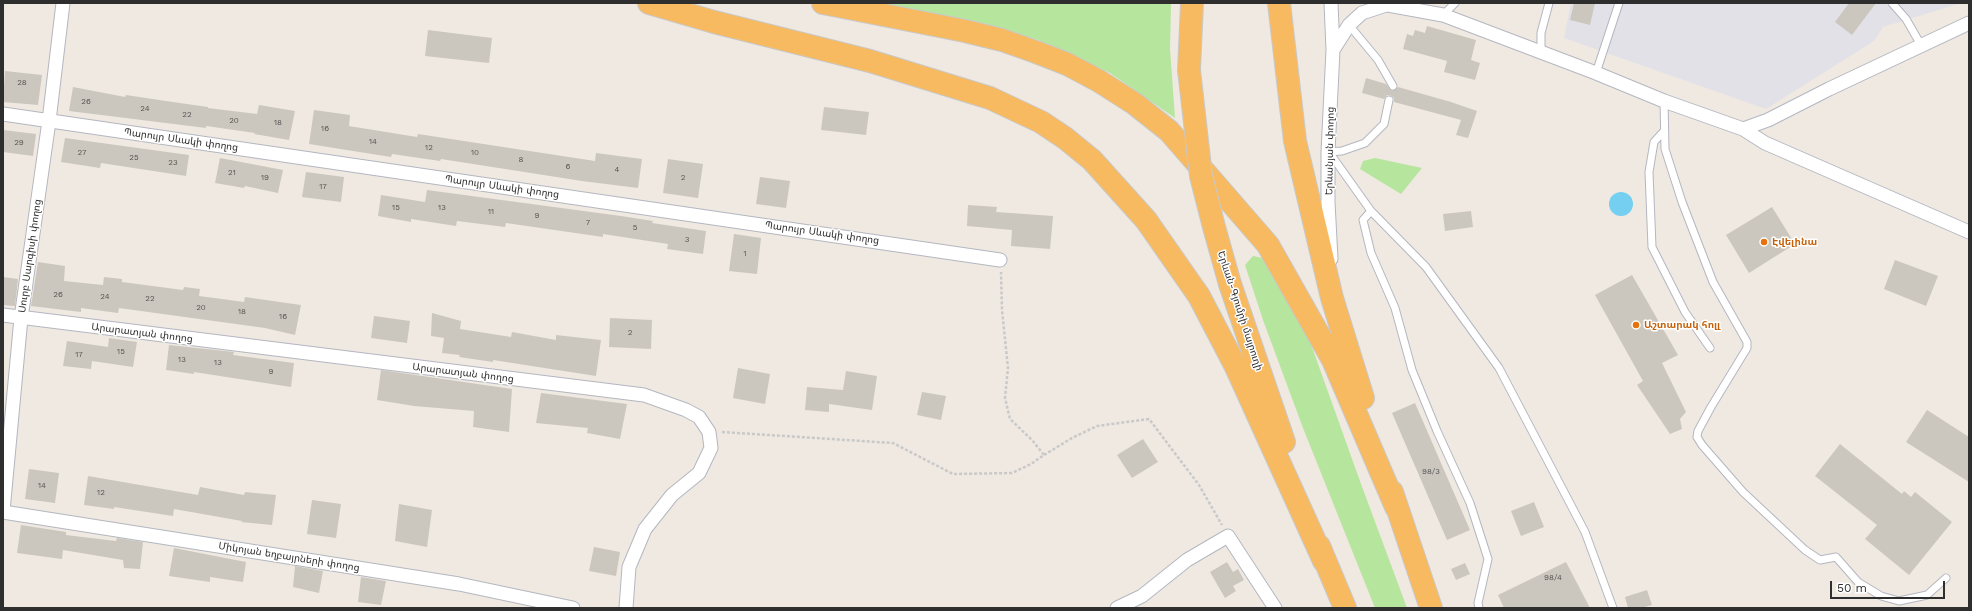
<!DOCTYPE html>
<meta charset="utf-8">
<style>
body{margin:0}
#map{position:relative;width:1972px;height:611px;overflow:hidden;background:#efe9e1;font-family:"Work Sans",sans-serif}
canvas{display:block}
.frame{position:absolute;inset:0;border:4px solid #2e2e2e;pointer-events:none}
.scale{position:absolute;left:1830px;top:581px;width:115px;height:18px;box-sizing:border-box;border:2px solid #2e2e2e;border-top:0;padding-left:5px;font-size:12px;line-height:14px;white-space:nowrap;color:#2e2e2e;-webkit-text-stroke:3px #fff;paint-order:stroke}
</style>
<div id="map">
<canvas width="1972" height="611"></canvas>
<div class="frame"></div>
<div class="scale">50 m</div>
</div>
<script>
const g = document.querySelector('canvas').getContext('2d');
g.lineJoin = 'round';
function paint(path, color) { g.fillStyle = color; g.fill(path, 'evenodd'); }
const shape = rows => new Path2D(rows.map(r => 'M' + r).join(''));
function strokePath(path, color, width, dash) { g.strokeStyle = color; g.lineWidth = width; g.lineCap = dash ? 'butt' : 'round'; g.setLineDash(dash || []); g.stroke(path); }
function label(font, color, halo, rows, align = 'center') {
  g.font = font + ' "Work Sans","Noto Sans Armenian",sans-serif'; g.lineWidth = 3; g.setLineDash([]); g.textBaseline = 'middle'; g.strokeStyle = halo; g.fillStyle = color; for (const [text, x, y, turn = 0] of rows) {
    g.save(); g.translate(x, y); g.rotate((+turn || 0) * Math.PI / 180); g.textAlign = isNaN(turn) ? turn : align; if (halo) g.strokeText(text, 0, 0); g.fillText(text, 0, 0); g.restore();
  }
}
paint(shape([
 [1571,3,1961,3,1883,27,1874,41,1766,109,1564,38]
]), '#e3e1e8');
paint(shape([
 [876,3,1171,3,1170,49,1175,118,1110,73,1038,40,963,20],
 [1375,158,1422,168,1401,194,1360,169,1363,161],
 [1253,256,1263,258,1303,322,1361,484,1407,608,1375,608,1303,428,1263,320,1245,265]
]), '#b6e59e');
paint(shape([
 '1609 204a12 12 0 1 1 24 0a12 12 0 1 1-24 0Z'
]), '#75cff0');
paint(shape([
 [1574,3,1595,3,1590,25,1570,20],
 [1849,3,1876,3,1852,35,1835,22],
 [1427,26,1476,40,1471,60,1480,63,1475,80,1444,72,1447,61,1403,49,1407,34,1413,36,1415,30,1425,33],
 [428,30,492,38,489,63,425,56],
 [5,71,42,75,38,105,3,102],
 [1366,78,1386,84,1391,90,1395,90,1398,87,1451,102,1477,111,1468,138,1456,135,1461,120,1394,102,1394,98,1390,95,1387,95,1384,99,1362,93],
 [73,87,125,97,126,95,166,101,208,107,208,108,257,114,259,105,295,111,289,140,254,134,255,133,206,126,206,128,69,111],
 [824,107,869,112,866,135,821,130],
 [314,110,350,115,349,126,417,137,418,134,595,161,596,153,642,159,638,188,582,181,441,159,440,161,392,154,391,157,309,144],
 [3,130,36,134,33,156,3,152],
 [65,138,189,155,186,176,101,163,100,168,61,162],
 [220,158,283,170,278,193,245,186,244,188,215,183],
 [668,159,703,164,698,198,663,193],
 [306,172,344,177,341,202,302,197],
 [760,177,790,181,786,208,756,204],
 [427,190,621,216,653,221,652,223,706,231,703,254,667,249,668,244,603,234,603,237,506,223,505,227,457,221,456,226,411,219,411,222,378,216,381,195,425,202],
 [968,205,997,207,996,212,1053,216,1050,249,1011,246,1012,230,967,226],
 [1772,207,1795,244,1749,273,1726,235],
 [1471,211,1473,227,1445,231,1443,214],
 [734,234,761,238,757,274,729,271],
 [1895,260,1938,276,1926,306,1884,289],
 [38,262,65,266,64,281,103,285,104,277,122,279,122,282,183,290,184,287,200,289,199,296,222,299,244,302,245,297,301,305,295,335,265,328,119,308,118,313,81,308,81,312,31,306],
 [1632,275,1678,355,1662,363,1686,412,1680,419,1682,429,1670,434,1637,385,1643,381,1595,295],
 [3,277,18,279,15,306,3,305],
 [432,313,461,321,460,329,511,337,512,332,556,340,556,335,601,340,596,376,493,360,493,362,459,357,460,355,442,353,444,338,431,336],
 [374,316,410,321,407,343,371,338],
 [610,318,652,320,651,349,609,347],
 [109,338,137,342,133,367,92,361,91,369,63,366,67,341,108,347],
 [169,345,234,352,233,355,294,363,291,387,194,372,194,374,166,370],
 [738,368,770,374,765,404,733,398],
 [381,370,512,389,509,432,473,427,474,411,414,406,377,400],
 [846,371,877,376,872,410,829,404,829,412,805,410,807,387,843,390],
 [922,392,946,396,941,420,917,415],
 [541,393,627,404,620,439,587,433,588,428,536,423],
 [1415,403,1470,530,1447,540,1392,413],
 [1927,410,1969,437,1969,482,1906,442],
 [1143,439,1158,462,1132,478,1117,455],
 [1840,444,1902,494,1904,491,1911,497,1915,492,1952,522,1909,575,1865,539,1877,525,1815,476],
 [29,469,59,473,55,503,25,499],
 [88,476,198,495,200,487,244,495,245,492,276,495,272,525,241,522,242,521,174,509,173,516,114,507,114,509,84,505],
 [312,500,341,504,336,538,307,534],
 [1534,502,1544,527,1521,536,1511,511],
 [399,504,432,510,427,547,395,541],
 [21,525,66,532,66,535,116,541,117,538,143,542,140,569,124,568,123,560,63,550,62,559,17,553],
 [594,547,620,552,616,576,589,571],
 [174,548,246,562,243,582,210,577,210,582,169,576],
 [1227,562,1233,572,1238,569,1244,580,1233,586,1236,591,1225,598,1210,572],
 [1566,562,1590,608,1504,608,1498,595],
 [1465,563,1470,574,1456,580,1451,569],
 [295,566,323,571,319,593,293,587],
 [361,577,386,581,381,605,358,602],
 [1647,590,1652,605,1641,608,1628,608,1625,597]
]), '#cbc7bf');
const service = shape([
 [1892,3,1906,19,1921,45],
 [1443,15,1455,3],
 [1349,25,1378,60,1393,86],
 [1541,51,1541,33,1549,3],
 [1596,73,1619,3],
 [1664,101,1665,149,1682,202,1713,282,1747,342,1747,348,1711,407,1698,431,1697,437,1702,445,1743,492,1805,550,1820,560,1836,557,1858,582,1881,596,1899,601,1927,595,1946,578],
 [1664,131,1654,142,1649,172,1652,247,1685,312,1710,348],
 [1328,152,1342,151,1365,143,1384,124,1389,100],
 [1329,152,1371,211,1426,267,1499,368,1585,532,1613,608],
 [1371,211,1363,220,1371,253,1395,308,1412,370,1437,431,1470,503,1488,559,1478,603,1479,608]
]);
const minor = shape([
 [1377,3,1443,15,1596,73,1664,101,1743,129,1765,143,1969,232],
 [1333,50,1349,25,1362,13,1386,5],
 [3,114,1000,260],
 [1743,129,1768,120,1829,89,1969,23],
 [1331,259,1328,202,1328,152,1333,50,1331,3],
 [3,315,644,395,686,410,699,417,709,432,711,448,699,473,672,495,645,529,629,567,626,608],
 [3,511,21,318,49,121,63,3],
 [3,512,459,584,573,608],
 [1117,608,1142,596,1187,560,1228,536,1275,608]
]);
const trunk = shape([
 [649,3,714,22,870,61,990,98,1041,122,1065,138,1092,160,1146,220,1199,296,1236,367,1324,561],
 [823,3,965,31,1002,40,1036,52,1067,64,1099,81,1135,104,1169,131,1268,245,1333,360,1396,507],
 [1279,3,1295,141,1332,298,1363,398],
 [1189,70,1192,3],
 [1230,284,1284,442],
 [1392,492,1431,608],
 [1319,546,1345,608]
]);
strokePath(service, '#b4b7c1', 9);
strokePath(minor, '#b4b7c1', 15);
strokePath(trunk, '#c9c9c9', 24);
strokePath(shape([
 [722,432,893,443,953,474,1012,473,1031,464,1044,455,1032,440,1010,419,1005,398,1008,368,1002,310,1001,272],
 [1044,455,1072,438,1097,426,1149,419,1199,485,1222,525]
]), '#c9c9c9', 2.5, [3, 2]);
strokePath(service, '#fff', 7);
strokePath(minor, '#fff', 13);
strokePath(trunk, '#f8ba60', 22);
const trunkBridge = shape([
 [1189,70,1201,176,1214,227,1230,284]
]);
strokePath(trunkBridge, '#c9c9c9', 24, []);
strokePath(trunkBridge, '#f8ba60', 22);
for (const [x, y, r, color] of [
 [1764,242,4,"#e8710a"],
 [1636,325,4,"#e8710a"]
]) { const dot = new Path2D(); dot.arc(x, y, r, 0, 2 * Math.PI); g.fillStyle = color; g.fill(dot); strokePath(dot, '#fff', 1.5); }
label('8px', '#555452', null, [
 ["28",22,83],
 ["26",86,102],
 ["24",145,109],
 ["22",187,115],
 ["20",234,121],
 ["18",278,123],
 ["16",325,129],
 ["14",373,142],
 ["29",19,143],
 ["12",429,148],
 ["27",82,153],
 ["10",475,153],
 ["25",134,158],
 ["8",521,160],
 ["23",173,163],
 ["6",568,167],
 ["4",617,170],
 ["21",232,173],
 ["19",265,178],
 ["2",683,178],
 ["17",323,187],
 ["15",396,208],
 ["13",442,208],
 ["11",491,212],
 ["9",537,216],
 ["7",588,223],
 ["5",635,228],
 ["3",687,240],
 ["1",745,254],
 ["26",58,295],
 ["24",105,297],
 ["22",150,299],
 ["20",201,308],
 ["18",242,312],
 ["16",283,317],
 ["2",630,333],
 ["15",121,352],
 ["17",79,355],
 ["13",182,360],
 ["13",218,363],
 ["9",271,372],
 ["98/3",1431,472],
 ["14",42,486],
 ["12",101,493],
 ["98/4",1553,578]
]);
label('10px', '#2e2e2e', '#fff', [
 ["Պարույր Սևակի փողոց",181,140,8],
 ["Երևանյան փողոց",1330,151,-89],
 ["Պարույր Սևակի փողոց",502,187,8],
 ["Պարույր Սևակի փողոց",822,233,8],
 ["Սուրբ Սարգիսի փողոց",30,256,-82],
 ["Երևան-Գյումրի մայրուղի",1240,311,72],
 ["Արարատյան փողոց",142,333,7],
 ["Արարատյան փողոց",463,373,7],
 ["Միկոյան եղբայրների փողոց",289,557,9]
]);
label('bold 10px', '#c56008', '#fff', [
 ["Էվելինա",1772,242],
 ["Աշտարակ հոլլ",1644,325]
], 'left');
</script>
